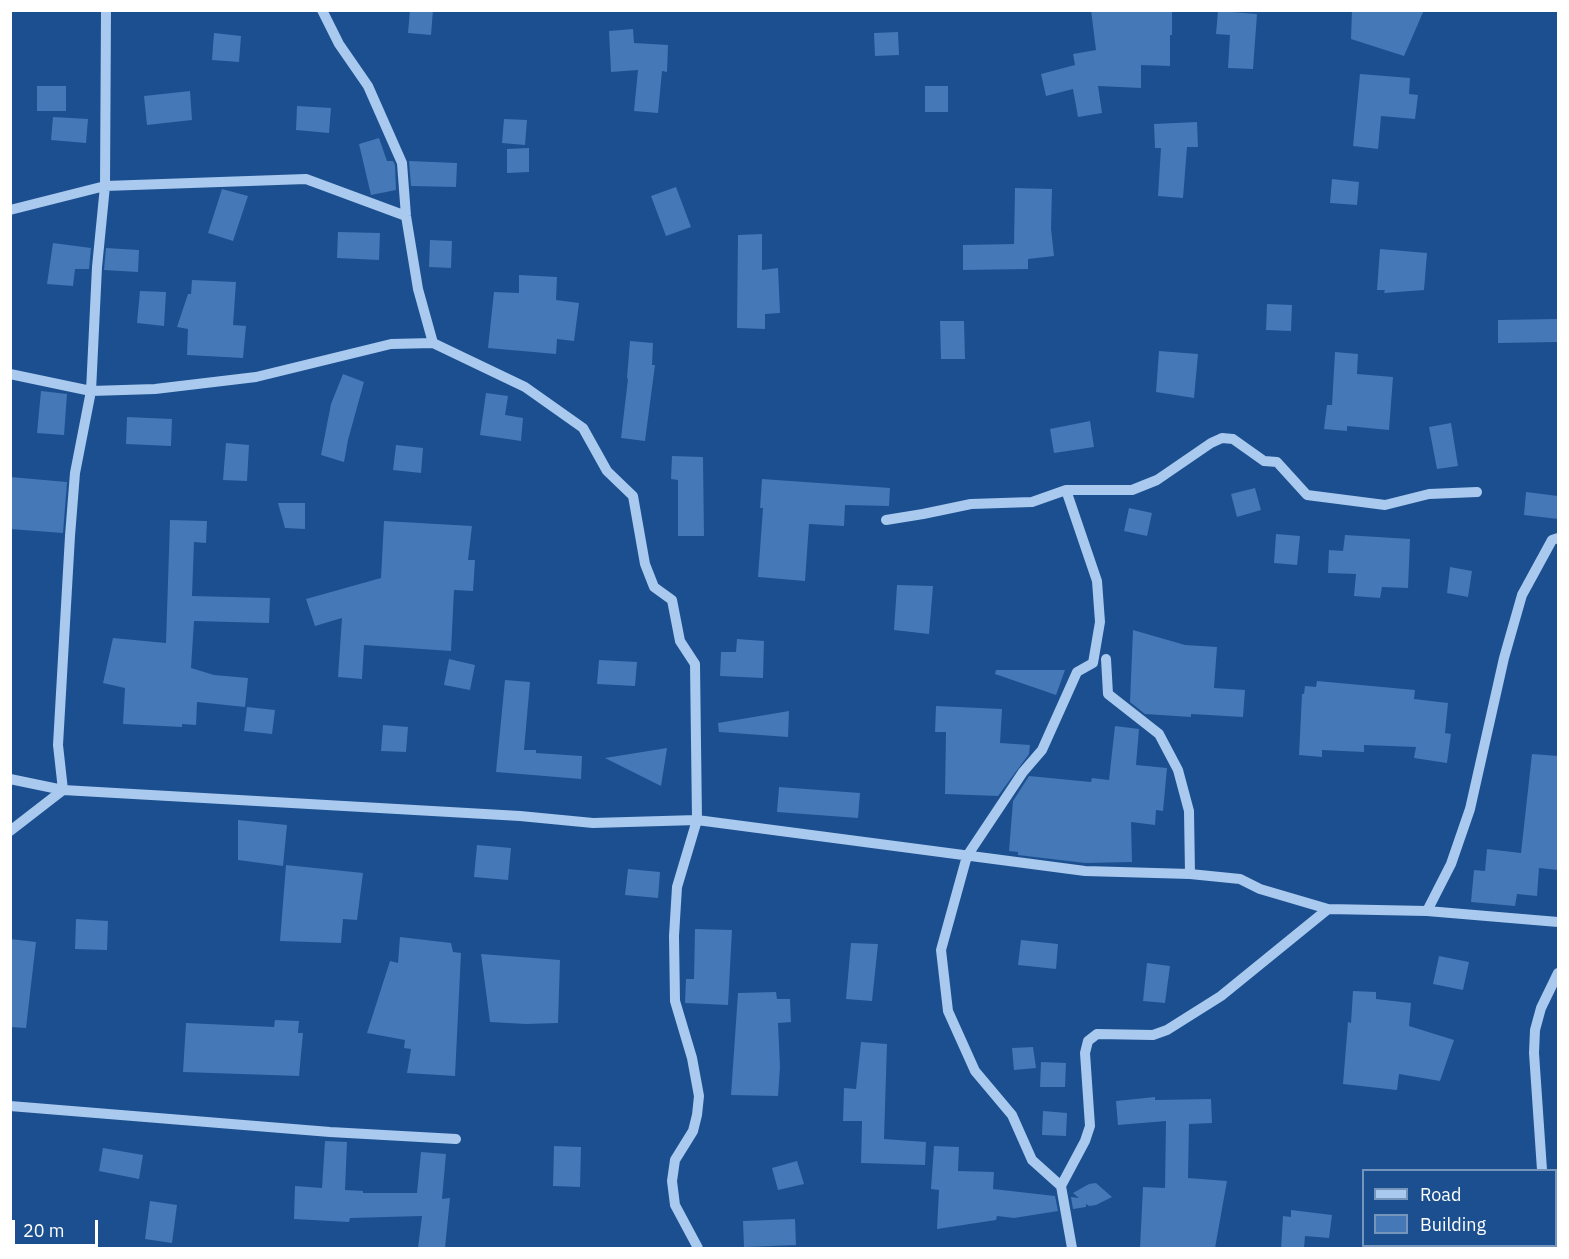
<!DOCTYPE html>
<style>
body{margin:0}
#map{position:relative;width:1569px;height:1259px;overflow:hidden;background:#1b4f8f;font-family:"IBM Plex Sans",sans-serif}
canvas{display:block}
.frame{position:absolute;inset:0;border:12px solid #fff;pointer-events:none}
.legend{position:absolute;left:1362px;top:1169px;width:195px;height:78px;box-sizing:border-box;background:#1b4f8f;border:2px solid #7695bc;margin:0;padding:8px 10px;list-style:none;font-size:18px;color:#fff}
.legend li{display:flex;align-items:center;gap:12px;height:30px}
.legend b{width:30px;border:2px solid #7695bc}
.scale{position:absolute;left:12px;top:1220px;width:86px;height:27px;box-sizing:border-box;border:3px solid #fff;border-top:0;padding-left:8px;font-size:18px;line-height:21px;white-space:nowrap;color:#fff;-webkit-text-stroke:4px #1b4f8f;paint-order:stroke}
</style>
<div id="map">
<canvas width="1569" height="1259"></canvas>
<div class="frame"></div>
<ul class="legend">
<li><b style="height:8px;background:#a9c9ee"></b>Road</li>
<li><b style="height:16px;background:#4478b7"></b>Building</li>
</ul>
<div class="scale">20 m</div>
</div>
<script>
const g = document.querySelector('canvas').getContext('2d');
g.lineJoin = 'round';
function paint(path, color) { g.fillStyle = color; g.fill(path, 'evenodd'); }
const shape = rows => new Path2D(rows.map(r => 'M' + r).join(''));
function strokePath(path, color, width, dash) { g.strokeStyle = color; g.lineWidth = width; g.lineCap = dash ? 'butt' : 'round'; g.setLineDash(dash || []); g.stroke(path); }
paint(shape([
 [410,10,433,10,431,35,408,33],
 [1091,10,1172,10,1172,35,1170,35,1170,66,1141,65,1141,88,1098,86,1102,113,1078,117,1073,89,1046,96,1041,74,1075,65,1073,54,1096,50],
 [1352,10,1424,10,1404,56,1351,39],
 [1218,11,1257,14,1253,69,1228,68,1230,35,1216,34],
 [633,29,634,43,668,45,667,72,662,71,658,113,634,111,638,70,611,72,609,31],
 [898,32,899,55,875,56,874,33],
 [214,33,241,36,239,62,212,60],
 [1360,74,1410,78,1409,94,1418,95,1415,119,1381,116,1378,149,1353,146],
 [37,86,66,86,66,111,37,111],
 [925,86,948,86,948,112,925,112],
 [190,91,192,120,147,125,144,96],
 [297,106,331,108,329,133,296,130],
 [53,117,88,119,86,143,51,140],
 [504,119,527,120,525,145,502,143],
 [1197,122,1198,147,1187,147,1183,198,1158,196,1161,148,1155,148,1154,124],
 [379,138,387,161,393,161,395,165,396,190,371,195,359,144],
 [529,148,529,172,507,173,507,149],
 [409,161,457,163,456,187,411,186],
 [1332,179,1359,182,1357,205,1330,203],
 [676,187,691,227,666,236,651,196],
 [1015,188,1052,189,1051,229,1054,256,1028,259,1028,269,963,270,963,245,1014,244],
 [222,189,248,196,233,241,208,233],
 [338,232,380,233,379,260,337,258],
 [762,234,762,270,778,268,780,313,765,314,765,329,737,328,738,235],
 [430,240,452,241,451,268,429,267],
 [53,243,91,248,89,269,75,269,73,286,47,284],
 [106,248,139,250,138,272,104,270],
 [1380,249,1427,253,1424,290,1384,293,1385,290,1377,290],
 [519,275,557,277,556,300,579,303,574,341,557,339,556,354,488,348,494,292,519,293],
 [192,280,236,282,233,325,246,326,243,358,187,355,188,329,177,327,188,294,191,294],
 [140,291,166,292,164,326,137,323],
 [1267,304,1292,305,1291,331,1266,330],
 [1557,319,1557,342,1498,343,1498,320],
 [940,321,964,321,965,359,941,359],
 [630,341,653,343,652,365,655,365,645,441,621,438,628,379,627,378],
 [1159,351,1198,354,1194,398,1156,392],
 [1335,352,1358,354,1357,374,1393,377,1389,430,1347,426,1347,431,1324,429,1327,405,1332,405],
 [343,374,364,382,348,440,344,462,321,455,331,404],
 [41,391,67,394,64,435,37,433],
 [486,393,508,396,505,415,523,418,521,441,480,435],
 [127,417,172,419,171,446,126,444],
 [1090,421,1094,447,1054,453,1050,429],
 [1451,423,1458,466,1437,469,1429,427],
 [226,443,249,445,247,481,223,480],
 [396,445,423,448,421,473,393,470],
 [672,456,703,457,704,536,678,536,678,480,671,479],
 [10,477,67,482,63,533,10,529],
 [762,479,890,488,889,506,845,505,844,526,809,524,805,581,758,577,763,508,760,508],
 [1255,488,1261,510,1237,517,1231,494],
 [1526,492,1558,496,1558,519,1524,515],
 [278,503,305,503,305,529,285,528],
 [1129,508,1152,513,1147,536,1124,531],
 [170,520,207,521,206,543,194,542,192,596,270,598,269,623,194,621,191,668,214,675,248,678,245,707,197,702,196,725,182,724,182,727,123,724,125,688,103,683,113,638,166,643],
 [384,521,472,526,468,560,475,560,473,591,454,590,451,651,364,645,362,679,338,677,342,618,315,626,306,599,381,578],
 [1276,534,1300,536,1297,565,1274,563],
 [1345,535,1410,539,1408,588,1382,587,1380,598,1354,596,1356,574,1328,573,1329,550,1343,551],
 [1450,567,1472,571,1468,597,1447,593],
 [897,585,933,586,929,634,894,630],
 [1133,630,1185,645,1217,647,1214,688,1245,690,1243,717,1191,714,1191,717,1145,714,1130,702],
 [737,639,764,641,763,678,720,676,721,652,736,652],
 [449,659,475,665,470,690,444,685],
 [599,660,637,662,635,686,597,684],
 [996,670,1065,670,1056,695,995,674],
 [505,680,530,682,524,750,536,750,536,753,582,756,581,779,496,772],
 [1317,681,1415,690,1414,699,1448,703,1445,733,1451,734,1447,763,1414,758,1416,747,1364,745,1364,752,1322,750,1322,757,1299,755,1302,694,1304,694,1305,686,1316,687],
 [936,706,1002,709,1000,743,1030,745,1029,754,998,796,945,794,946,732,935,732],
 [247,707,275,710,272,734,244,731],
 [789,711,788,737,719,732,718,723],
 [383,725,408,727,406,752,381,751],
 [1115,726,1139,729,1136,765,1167,768,1163,811,1156,810,1155,825,1131,822,1132,862,1085,863,1018,855,1018,852,1009,851,1013,801,1029,776,1091,782,1092,778,1109,780],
 [667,748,661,786,605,758],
 [1532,754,1558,756,1558,870,1539,868,1537,896,1517,894,1515,906,1471,902,1474,870,1485,871,1487,849,1521,853],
 [779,787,860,793,858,818,777,812],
 [238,820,287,825,283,866,238,860],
 [477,845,511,848,508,880,474,877],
 [286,865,363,873,357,920,343,919,341,943,280,941],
 [628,869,660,872,658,898,625,895],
 [76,919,108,921,107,950,75,949],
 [695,929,732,930,728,1005,685,1003,686,979,694,979],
 [400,937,451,943,453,952,461,953,455,1076,407,1073,411,1049,404,1048,405,1040,367,1033,390,961,398,963],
 [10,939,36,942,26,1028,10,1027],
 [1021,940,1058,944,1056,969,1018,965],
 [851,943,878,944,872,1001,846,999],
 [481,954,560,960,558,1023,526,1024,490,1022],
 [1439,956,1469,962,1463,990,1433,984],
 [1147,963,1170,966,1165,1003,1143,1001],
 [1353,991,1376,992,1376,999,1411,1003,1409,1026,1454,1040,1440,1081,1399,1074,1397,1090,1343,1084,1348,1022,1351,1023],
 [776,992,777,999,790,999,791,1022,778,1023,780,1067,778,1096,731,1095,738,993],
 [275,1020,299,1021,298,1033,303,1033,299,1076,183,1072,186,1023,274,1027],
 [861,1042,887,1044,884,1139,926,1142,925,1165,861,1163,862,1121,843,1121,844,1088,856,1089],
 [1033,1047,1036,1068,1014,1070,1012,1048],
 [1041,1062,1066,1063,1065,1087,1040,1087],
 [1155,1097,1155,1100,1211,1099,1212,1123,1189,1124,1188,1178,1227,1181,1215,1248,1140,1248,1143,1187,1165,1188,1166,1121,1118,1125,1116,1101],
 [1043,1111,1067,1113,1066,1136,1042,1135],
 [325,1141,347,1142,345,1190,363,1191,363,1193,417,1193,421,1152,446,1154,442,1199,450,1198,445,1248,418,1248,422,1216,350,1218,349,1222,294,1219,295,1186,322,1188],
 [554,1146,581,1147,580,1187,553,1186],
 [934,1146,959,1147,958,1171,994,1172,993,1189,1055,1196,1058,1211,1014,1218,997,1216,996,1220,937,1229,939,1190,931,1189],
 [103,1148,143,1155,139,1179,99,1171],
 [797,1161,804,1184,778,1190,772,1168],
 [1096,1183,1112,1197,1096,1205,1089,1206,1086,1204,1086,1207,1073,1209,1071,1197,1079,1198,1073,1193,1089,1184],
 [150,1201,177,1205,172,1243,145,1239],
 [1291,1210,1332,1215,1329,1238,1305,1236,1304,1248,1281,1248,1283,1216,1291,1217],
 [795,1219,796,1245,744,1247,743,1221]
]), '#4478b7');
strokePath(shape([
 [322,10,339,44,368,86,402,163,406,216,418,289,433,343,525,387,583,428,607,471,633,496,645,564,654,587,672,600,680,641,695,664,697,820,677,887,674,936,675,1001,692,1058,699,1096,697,1115,693,1131,675,1160,672,1181,675,1205,698,1248],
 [10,210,105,186,306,179,406,216],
 [10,374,91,391,155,389,256,377,391,344,433,343],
 [886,520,923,514,971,504,1032,502,1066,490,1132,490,1157,480,1211,443,1222,438,1233,439,1264,461,1277,462,1307,495,1385,505,1429,494,1477,492],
 [1106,659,1108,694,1159,734,1178,770,1189,811,1190,874],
 [10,779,63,790,520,816,593,823,697,820,1085,871,1190,874,1240,879,1260,889,1328,909,1427,911,1558,922],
 [10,831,63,790,58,745,70,536,75,473,91,391,97,267,105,186,106,10],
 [1427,911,1451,864,1470,809,1504,658,1522,595,1552,540,1558,538],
 [10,1106,330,1132,456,1139],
 [1542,1170,1534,1053,1535,1030,1541,1008,1558,973],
 [1061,1186,1032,1160,1012,1115,975,1071,948,1011,941,950,967,856,1023,772,1042,750,1077,672,1093,663,1100,622,1097,581,1066,490],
 [1072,1248,1061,1186,1085,1141,1090,1126,1085,1053,1088,1041,1097,1034,1153,1035,1167,1030,1221,996,1328,909],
 [1540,1248,1540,1246]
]), '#a9c9ee', 10);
</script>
